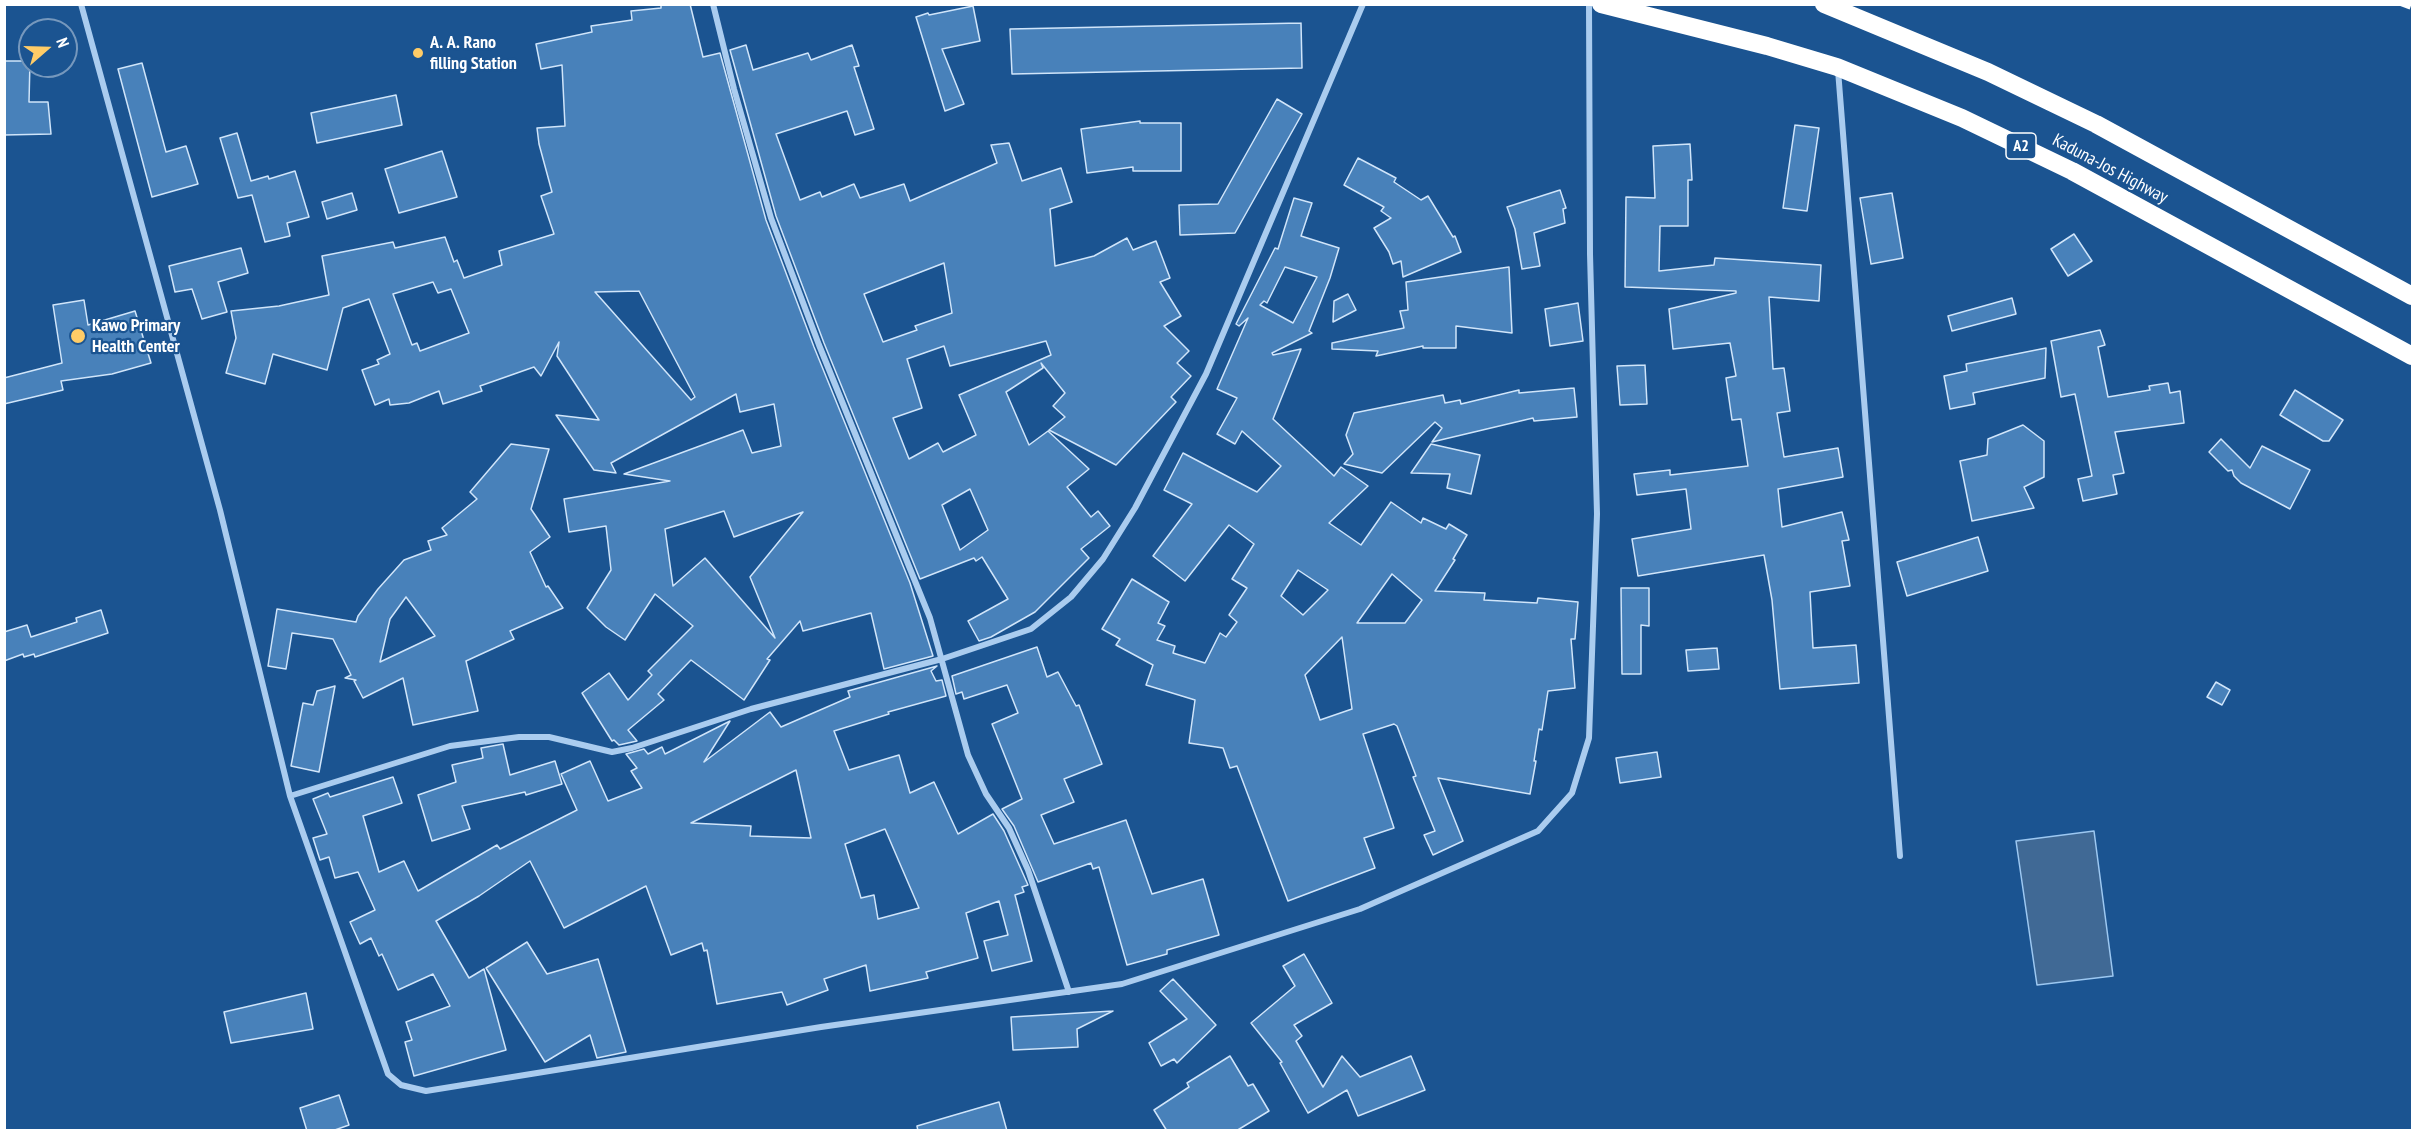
<!DOCTYPE html>
<style>
body{margin:0}
#map{position:relative;width:2417px;height:1135px;overflow:hidden;background:#1b5491;font-family:"PT Sans Narrow",sans-serif}
canvas{display:block}
.frame{position:absolute;inset:0;border:6px solid #fff;pointer-events:none}
.north{position:absolute;left:18px;top:18px;width:60px;height:60px;box-sizing:border-box;background:#1b5491;border:2px solid #7698bd;border-radius:50%;rotate:70deg;font-size:16px;font-weight:700;line-height:24px;text-align:center;color:#fff}
.north::after{content:'';display:block;margin:auto;width:21px;height:27px;background:#ffcc67;clip-path:polygon(50% 0,100% 100%,50% 72%,0 100%)}
</style>
<div id="map">
<canvas width="2417" height="1135"></canvas>
<div class="frame"></div>
<div class="north">N</div>
</div>
<script>
const g = document.querySelector('canvas').getContext('2d');
g.lineJoin = 'round';
function paint(path, color) { g.fillStyle = color; g.fill(path, 'evenodd'); }
const shape = rows => new Path2D(rows.map(r => 'M' + r).join(''));
function strokePath(path, color, width, dash) { g.strokeStyle = color; g.lineWidth = width; g.lineCap = dash ? 'butt' : 'round'; g.setLineDash(dash || []); g.stroke(path); }
function label(font, color, halo, rows, align = 'center') {
  g.font = font + ' "PT Sans Narrow",sans-serif'; g.lineWidth = 4.5; g.setLineDash([]); g.textBaseline = 'middle'; g.strokeStyle = halo; g.fillStyle = color; for (const [text, x, y, turn = 0] of rows) {
    g.save(); g.translate(x, y); g.rotate((+turn || 0) * Math.PI / 180); g.textAlign = isNaN(turn) ? turn : align; if (halo) g.strokeText(text, 0, 0); g.fillText(text, 0, 0); g.restore();
  }
}
const water = shape([
 [2094,831,2113,976,2037,985,2016,841,2094,831]
]);
paint(water, '#406995');
strokePath(water, '#9dc8f1', 1.5);
const building = shape([
 [661,4,690,4,703,57,720,53,766,220,814,347,910,583,933,656,884,669,871,613,803,631,800,621,767,659,770,660,744,700,691,660,658,694,664,700,628,730,637,741,619,745,614,740,612,741,582,693,609,673,628,700,652,675,648,671,693,626,655,594,625,640,606,627,587,608,611,570,606,526,569,532,564,499,670,481,624,474,743,430,752,453,781,446,774,404,740,412,736,394,611,463,616,473,594,470,556,415,599,420,557,356,559,342,541,376,534,367,480,386,482,391,443,404,439,391,409,403,390,405,389,399,375,405,362,370,379,364,377,360,390,354,369,299,343,308,327,370,273,354,265,384,226,373,236,338,231,311,279,306,329,295,322,256,393,242,395,248,445,237,454,262,457,260,464,278,502,265,499,251,554,234,541,196,552,192,539,144,537,128,565,126,562,65,541,69,536,44,592,32,591,26,632,20,631,11,661,8,661,4],
 [433,282,438,293,451,289,469,333,420,351,417,343,412,345,393,294,433,282],
 [639,291,695,397,691,400,595,292,639,291],
 [724,511,734,537,803,512,750,577,775,638,705,558,673,586,665,529,724,511],
 [973,6,980,41,942,49,964,104,945,111,916,17,928,13,929,15,973,6],
 [1301,23,1302,68,1012,74,1010,29,1301,23],
 [746,45,753,70,808,53,811,60,852,45,859,66,854,67,874,129,855,135,847,111,776,134,800,200,820,192,822,197,854,184,860,198,904,184,910,201,997,163,991,145,1009,143,1022,181,1061,168,1072,202,1050,209,1055,266,1094,256,1127,238,1133,250,1156,241,1170,278,1160,282,1181,316,1164,326,1189,351,1177,363,1191,376,1171,397,1176,402,1116,465,1049,430,1065,417,1053,406,1065,393,1041,363,1043,368,1006,392,1029,445,1048,431,1089,469,1067,487,1091,517,1098,511,1110,526,1081,549,1089,558,1035,612,991,637,979,641,968,621,1008,599,982,557,976,561,974,558,920,579,824,343,776,216,730,50,746,45],
 [944,263,952,313,915,326,917,330,883,342,864,294,944,263],
 [1046,341,1051,355,959,395,976,435,943,452,938,443,909,459,893,418,922,408,907,359,944,346,950,366,1046,341],
 [970,489,988,530,960,550,942,505,970,489],
 [4,61,30,61,29,102,48,102,51,134,4,135,4,61],
 [142,63,166,152,186,146,198,184,152,197,118,69,142,63],
 [396,95,402,125,317,143,311,113,396,95],
 [1277,99,1302,114,1235,233,1180,235,1179,205,1218,204,1277,99],
 [1140,121,1140,123,1181,123,1181,171,1133,171,1133,167,1087,173,1081,129,1140,121],
 [1795,125,1819,128,1807,211,1783,208,1795,125],
 [237,133,251,181,268,176,269,179,295,171,309,217,287,223,290,236,265,242,252,195,238,198,220,138,237,133],
 [1690,144,1692,180,1688,180,1688,226,1660,226,1659,271,1714,265,1715,258,1821,265,1819,301,1769,297,1773,369,1784,368,1790,411,1777,413,1784,457,1838,448,1843,477,1778,489,1782,527,1842,512,1849,540,1842,541,1850,586,1810,592,1813,648,1856,645,1859,683,1780,689,1772,600,1764,555,1638,576,1632,539,1691,529,1686,489,1637,495,1634,474,1670,470,1670,475,1748,466,1741,419,1732,420,1726,378,1736,376,1730,343,1673,349,1669,309,1736,293,1736,291,1625,287,1626,197,1655,198,1653,146,1690,144],
 [442,151,457,197,399,213,385,169,442,151],
 [1358,158,1396,178,1394,182,1421,200,1428,196,1453,237,1455,236,1461,252,1403,277,1401,261,1393,264,1389,252,1374,228,1391,218,1381,211,1384,207,1344,185,1358,158],
 [1560,190,1566,208,1563,209,1565,223,1534,233,1540,266,1522,269,1515,229,1507,207,1560,190],
 [352,193,357,210,327,219,322,202,352,193],
 [1892,193,1903,258,1871,264,1860,198,1892,193],
 [1294,198,1312,203,1301,236,1339,248,1330,278,1309,331,1312,333,1272,353,1273,355,1301,349,1273,419,1334,476,1341,467,1368,486,1329,523,1361,545,1391,502,1421,523,1423,518,1446,529,1449,524,1467,535,1453,559,1455,560,1435,591,1485,593,1484,600,1537,603,1538,598,1578,602,1575,639,1571,639,1575,688,1548,691,1542,730,1539,729,1534,761,1536,761,1530,794,1438,778,1463,841,1433,855,1424,835,1435,831,1413,777,1416,776,1397,726,1394,724,1363,734,1394,828,1364,838,1375,868,1288,901,1237,766,1230,768,1223,748,1189,743,1195,700,1146,685,1153,665,1116,645,1120,639,1102,629,1132,579,1169,602,1158,623,1165,626,1157,640,1175,646,1173,653,1205,663,1220,633,1226,637,1237,622,1229,615,1247,588,1232,579,1254,544,1229,525,1185,581,1153,556,1192,504,1164,490,1183,453,1257,492,1281,466,1242,431,1235,444,1217,434,1237,398,1217,389,1248,318,1239,326,1236,324,1275,248,1278,249,1294,198],
 [1285,267,1317,277,1293,323,1260,305,1264,301,1267,303,1285,267],
 [1298,570,1328,590,1303,615,1281,596,1298,570],
 [1392,574,1422,600,1405,623,1357,623,1392,574],
 [1342,637,1352,709,1320,720,1305,675,1342,637],
 [2074,234,2092,261,2068,276,2051,249,2074,234],
 [241,248,248,273,218,282,227,312,202,319,192,289,175,292,169,266,241,248],
 [1509,267,1512,333,1456,326,1456,348,1423,348,1423,346,1376,356,1378,351,1332,349,1332,343,1404,328,1400,311,1408,310,1406,282,1509,267],
 [1348,294,1356,310,1333,322,1334,301,1348,294],
 [2012,298,2016,314,1952,331,1948,316,2012,298],
 [84,300,88,325,135,311,151,363,112,374,61,381,63,390,4,404,4,378,62,363,53,305,84,300],
 [1578,303,1583,341,1550,346,1545,309,1578,303],
 [2100,330,2105,345,2098,347,2108,397,2150,390,2149,386,2168,383,2170,393,2180,391,2184,423,2115,432,2124,473,2113,475,2117,494,2083,501,2078,479,2092,476,2075,394,2061,397,2051,341,2100,330],
 [2046,348,2045,378,1973,393,1975,404,1950,409,1944,376,1967,371,1966,364,2046,348],
 [1645,365,1647,404,1620,405,1617,366,1645,365],
 [1574,388,1577,417,1534,421,1533,418,1432,442,1442,428,1435,422,1382,473,1344,464,1353,454,1346,435,1354,413,1443,395,1445,403,1460,400,1461,404,1519,390,1519,393,1574,388],
 [2295,390,2343,420,2329,441,2323,441,2280,415,2295,390],
 [2023,425,2044,441,2044,477,2024,487,2034,508,1972,521,1960,461,1987,455,1988,439,2023,425],
 [2221,439,2250,468,2262,446,2310,470,2290,509,2241,483,2234,476,2232,470,2228,471,2209,452,2221,439],
 [511,444,549,449,531,509,550,537,530,552,546,587,548,586,563,608,510,631,514,639,466,661,478,711,413,725,403,678,363,698,354,681,356,680,345,678,351,675,333,639,292,633,286,669,268,666,277,609,356,622,358,616,378,589,404,560,431,550,428,541,447,535,442,528,477,499,470,492,511,444],
 [406,597,435,636,380,662,390,619,406,597],
 [1431,444,1480,455,1471,494,1447,488,1450,474,1411,473,1431,444],
 [1978,537,1988,571,1907,596,1897,562,1978,537],
 [1621,588,1649,588,1649,626,1641,625,1641,674,1622,674,1621,588],
 [101,610,108,633,35,657,34,654,24,657,23,654,4,661,4,632,27,625,31,637,77,622,76,618,101,610],
 [1037,647,1047,677,1058,672,1076,706,1079,705,1102,764,1064,779,1074,802,1041,815,1054,844,1126,820,1152,894,1203,879,1219,935,1167,950,1167,954,1127,965,1099,867,1093,869,1091,863,1038,882,1014,826,1002,809,1022,799,992,724,1018,713,1007,685,964,699,962,692,956,694,952,676,1037,647],
 [1717,648,1719,669,1688,671,1686,650,1717,648],
 [937,666,931,671,936,681,942,680,946,696,888,712,889,714,834,731,849,770,899,755,910,793,934,782,958,834,993,814,1004,831,1028,885,1022,887,1024,892,1015,895,1032,961,992,971,984,941,1008,935,999,901,966,913,978,958,926,972,928,978,870,991,866,965,824,979,828,990,787,1005,782,992,717,1004,707,950,704,951,702,943,671,955,646,886,564,928,530,861,479,896,436,921,469,978,484,969,506,1050,414,1076,405,1042,412,1040,406,1022,450,1006,433,974,398,990,382,954,379,956,371,938,360,944,350,922,375,910,358,872,335,878,329,857,320,860,313,838,327,834,313,799,328,793,330,797,393,777,402,803,363,816,379,872,404,861,418,891,497,845,500,849,577,810,561,774,590,761,608,801,642,788,631,771,637,768,626,754,644,749,648,754,662,747,665,754,730,721,704,762,770,712,781,727,850,697,848,691,937,666],
 [796,770,811,838,750,836,751,826,691,823,796,770],
 [885,829,919,908,878,919,874,895,861,898,845,844,885,829],
 [2216,682,2230,690,2222,705,2207,697,2216,682],
 [335,686,319,772,291,766,303,703,313,705,317,691,335,686],
 [503,744,510,775,555,761,562,784,526,795,525,792,462,806,470,829,432,841,418,795,456,782,452,765,483,758,481,748,503,744],
 [1657,752,1661,777,1620,783,1616,758,1657,752],
 [527,942,547,974,598,959,626,1052,597,1058,590,1035,545,1062,486,968,527,942],
 [1304,954,1332,1003,1294,1025,1302,1036,1296,1041,1323,1087,1342,1056,1360,1077,1411,1056,1425,1090,1358,1116,1347,1090,1308,1113,1280,1063,1282,1062,1251,1023,1295,986,1283,966,1304,954],
 [1173,979,1216,1025,1177,1063,1174,1059,1161,1066,1149,1043,1187,1019,1160,991,1173,979],
 [306,993,313,1029,231,1043,224,1012,306,993],
 [1113,1011,1077,1029,1078,1047,1013,1050,1011,1017,1113,1011],
 [1230,1056,1248,1086,1253,1084,1269,1111,1236,1131,1167,1131,1154,1110,1189,1087,1187,1083,1230,1056],
 [339,1095,349,1125,332,1131,307,1131,300,1108,339,1095],
 [999,1102,1007,1131,918,1131,917,1126,999,1102]
]);
paint(building, '#4881ba');
strokePath(building, '#d0e5fa', 1.5);
strokePath(shape([
 [81,4,220,510,290,796,388,1074,401,1085,426,1091,821,1027,1122,984,1360,909,1538,831,1572,793,1589,738,1597,514,1590,254,1589,4],
 [713,4,734,89,771,218,819,345,930,618,968,755,986,794,1009,828,1028,870,1069,992],
 [1838,70,1900,856],
 [290,796,450,746,519,737,549,737,612,752,632,748,751,709,942,659,1031,629,1071,597,1103,559,1135,508,1206,374,1363,4]
]), '#aaccef', 6);
strokePath(shape([
 [1601,4,1767,46,1837,67,1962,118,2072,171,2412,356],
 [1824,4,1988,72,2096,124,2412,296]
]), '#fff', 18);
strokePath(shape([
 [2401,4,2412,8]
]), '#fff', 4.5, [10, 4.5]);
for (const [x, y, r, color] of [
 [418,53,6,"#ffcc67"],
 [78,336,8,"#ffcc67"]
]) { const dot = new Path2D(); dot.arc(x, y, r, 0, 2 * Math.PI); g.fillStyle = color; g.fill(dot); strokePath(dot, '#1b5491', 2); }
for (const [x, y, w] of [
 [2021,146,30]
]) { const box = new Path2D(); box.roundRect(x - w / 2, y - 13, w, 26, 4.5); g.fillStyle = '#1b5491'; g.fill(box); strokePath(box, '#fff', 1.5); }
label('bold 16px', '#fff', null, [
 ["A2",2021,146]
]);
label('bold 18px', '#fff', '#1b5491', [
 ["A. A. Rano",430,43],
 ["filling Station",430,64],
 ["Kawo Primary",92,326],
 ["Health Center",92,347]
], 'left');
label('18px', '#fff', '#1b5491', [
 ["Kaduna-Jos Highway",2110,169,28]
]);
</script>
